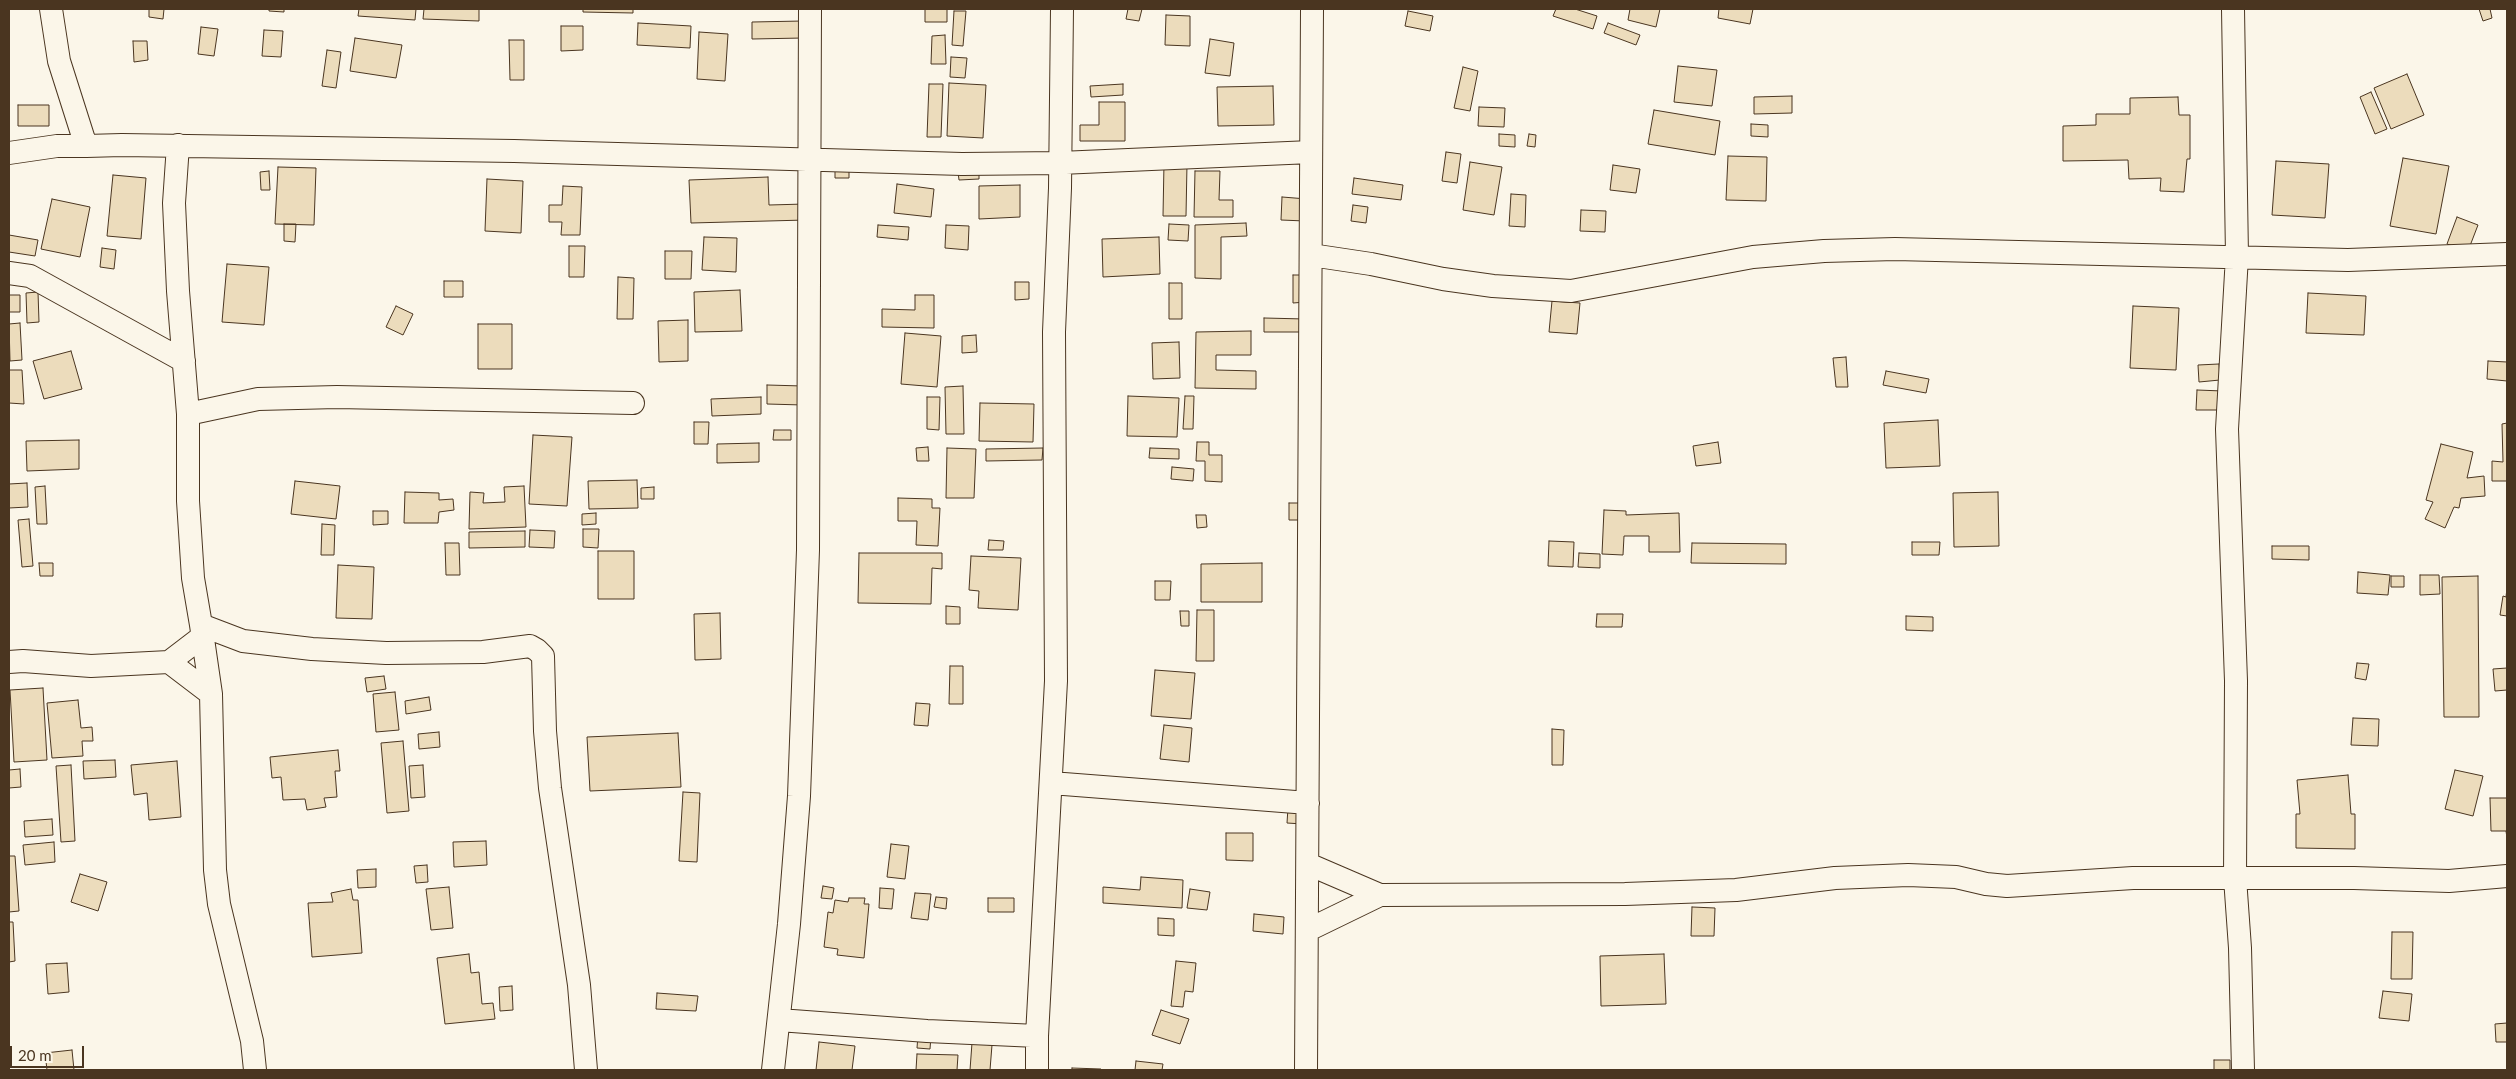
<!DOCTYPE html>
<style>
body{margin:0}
#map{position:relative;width:2516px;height:1079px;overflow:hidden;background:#fbf6e9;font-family:Lato,sans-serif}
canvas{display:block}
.frame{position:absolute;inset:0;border:10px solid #4a3520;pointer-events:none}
.scale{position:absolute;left:10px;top:1046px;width:74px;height:22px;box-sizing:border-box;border:2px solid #4a3520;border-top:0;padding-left:6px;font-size:15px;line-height:18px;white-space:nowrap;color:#4a3520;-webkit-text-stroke:4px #fbf6e9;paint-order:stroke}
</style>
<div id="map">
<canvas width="2516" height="1079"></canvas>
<div class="frame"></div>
<div class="scale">20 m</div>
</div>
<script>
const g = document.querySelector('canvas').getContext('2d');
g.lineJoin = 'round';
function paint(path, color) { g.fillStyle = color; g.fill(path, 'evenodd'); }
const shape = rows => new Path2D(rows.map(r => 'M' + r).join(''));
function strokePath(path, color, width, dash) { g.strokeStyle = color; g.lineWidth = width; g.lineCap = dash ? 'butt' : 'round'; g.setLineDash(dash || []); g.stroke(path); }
const building = shape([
 [149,9,164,9,163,19,149,17,149,9],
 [269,9,284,9,284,12,269,11,269,9],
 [359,9,416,9,415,20,358,16,359,9],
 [424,9,479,9,479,21,423,19,424,9],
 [583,9,633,9,633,13,583,12,583,9],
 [925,9,947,9,947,22,925,22,925,9],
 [1128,9,1142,9,1139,21,1126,19,1128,9],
 [1556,9,1575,9,1597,16,1593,29,1553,16,1556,9],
 [1630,9,1660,9,1656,27,1628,20,1630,9],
 [1719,9,1753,9,1750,24,1718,18,1719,9],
 [2479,9,2490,9,2492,18,2483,21,2479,9],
 [954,11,966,11,963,46,952,45,954,11],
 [1408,11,1433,16,1430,31,1405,26,1408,11],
 [1166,15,1190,16,1190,46,1165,45,1166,15],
 [803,21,803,38,752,39,752,22,803,21],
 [638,23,691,26,690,48,637,45,638,23],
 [1608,23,1640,35,1636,45,1604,33,1608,23],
 [561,26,583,26,583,50,561,51,561,26],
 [201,27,218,29,214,56,198,54,201,27],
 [264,30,283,31,281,57,262,56,264,30],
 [699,32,728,34,725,81,697,79,699,32],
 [945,35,946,64,931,64,932,36,945,35],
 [355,38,402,45,396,78,350,71,355,38],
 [1210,39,1234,43,1230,76,1205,73,1210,39],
 [509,40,524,40,524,80,510,80,509,40],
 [133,41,147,41,148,60,134,62,133,41],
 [327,50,341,52,336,88,322,86,327,50],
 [951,57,967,58,965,78,950,77,951,57],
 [1678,66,1717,70,1712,106,1674,102,1678,66],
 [1463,67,1478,71,1470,111,1454,108,1463,67],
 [2407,74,2424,115,2391,129,2374,88,2407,74],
 [949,83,986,85,983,138,947,136,949,83],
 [929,84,943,84,941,137,927,137,929,84],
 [1123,84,1123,95,1091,97,1090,86,1123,84],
 [1273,86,1274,125,1218,126,1217,87,1273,86],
 [2371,92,2387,129,2375,134,2360,97,2371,92],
 [1792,96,1792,113,1754,114,1754,97,1792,96],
 [2178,97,2179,115,2190,115,2190,159,2187,159,2184,192,2160,191,2161,178,2129,179,2128,160,2063,161,2063,126,2096,125,2096,114,2130,114,2130,98,2178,97],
 [1099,102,1125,102,1125,141,1080,141,1080,125,1099,125,1099,102],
 [18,105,49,105,49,126,18,126,18,105],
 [1479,107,1505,108,1504,127,1478,126,1479,107],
 [1654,110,1720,121,1715,155,1648,144,1654,110],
 [1751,124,1768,125,1768,137,1751,136,1751,124],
 [1499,134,1515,135,1515,147,1499,146,1499,134],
 [1529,134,1536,135,1535,147,1527,146,1529,134],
 [1446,152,1461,154,1457,183,1442,181,1446,152],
 [1728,156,1767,157,1766,201,1726,200,1728,156],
 [2403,158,2449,166,2436,234,2390,226,2403,158],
 [2276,161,2329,164,2325,218,2272,215,2276,161],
 [1470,162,1502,167,1494,215,1463,210,1470,162],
 [1164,163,1187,164,1186,216,1163,216,1164,163],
 [1613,165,1640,169,1636,193,1610,190,1613,165],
 [278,167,316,168,314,225,275,224,278,167],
 [835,167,849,168,849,178,835,178,835,167],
 [269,171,270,190,261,190,260,172,269,171],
 [979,171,979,179,959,180,958,172,979,171],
 [1195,171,1220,171,1219,200,1233,200,1233,217,1194,217,1195,171],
 [113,175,146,178,141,239,107,236,113,175],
 [768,177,769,205,805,204,806,220,691,223,689,180,768,177],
 [1354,178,1403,185,1401,200,1352,194,1354,178],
 [487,179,523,181,521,233,485,231,487,179],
 [897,184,934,189,931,217,894,213,897,184],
 [1020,185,1020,217,979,219,979,186,1020,185],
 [563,186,582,187,580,235,561,235,562,222,549,222,549,205,562,205,563,186],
 [1511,194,1526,195,1525,227,1509,226,1511,194],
 [1282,197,1307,199,1305,221,1281,220,1282,197],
 [52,199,90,207,80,257,41,249,52,199],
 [1353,205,1368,207,1366,223,1351,221,1353,205],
 [1581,210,1606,211,1605,232,1580,231,1581,210],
 [2457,217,2478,225,2468,251,2447,244,2457,217],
 [1246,223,1247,236,1221,237,1221,279,1195,278,1195,225,1246,223],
 [284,224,296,224,295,242,284,241,284,224],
 [1169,224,1189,225,1188,241,1168,240,1169,224],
 [878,225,909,227,908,240,877,237,878,225],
 [946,225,969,226,968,250,945,248,946,225],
 [9,235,38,240,35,256,9,252,9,235],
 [704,237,737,238,736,272,702,270,704,237],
 [1159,237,1160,274,1103,277,1102,239,1159,237],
 [569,246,585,246,584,277,569,277,569,246],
 [102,248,116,250,114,269,100,267,102,248],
 [665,251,692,251,691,279,665,279,665,251],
 [227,264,269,267,264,325,222,322,227,264],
 [1293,275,1306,275,1306,302,1293,303,1293,275],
 [618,277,634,278,633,319,617,319,618,277],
 [444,281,463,281,463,297,444,297,444,281],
 [1015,282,1029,282,1029,299,1015,300,1015,282],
 [1169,283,1182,283,1182,319,1169,319,1169,283],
 [740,290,742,331,695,332,694,292,740,290],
 [38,292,39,322,27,323,26,293,38,292],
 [2308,293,2366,296,2364,335,2306,333,2308,293],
 [9,295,20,295,20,312,9,312,9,295],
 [915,295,934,295,934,328,882,327,882,309,915,310,915,295],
 [1552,301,1580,303,1577,334,1549,332,1552,301],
 [396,306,413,314,403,335,386,327,396,306],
 [2133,306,2179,308,2176,370,2130,368,2133,306],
 [1264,318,1305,319,1305,332,1264,332,1264,318],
 [688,320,688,361,659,362,658,321,688,320],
 [20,323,22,360,10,361,9,324,20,323],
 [478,324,512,324,512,369,478,369,478,324],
 [1251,331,1251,355,1216,355,1216,370,1256,371,1256,389,1195,388,1196,332,1251,331],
 [905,333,941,336,937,387,901,384,905,333],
 [976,335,977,352,962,353,962,336,976,335],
 [1179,342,1180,378,1153,379,1152,343,1179,342],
 [71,351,82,389,44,399,33,361,71,351],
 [1846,357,1848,387,1836,387,1833,358,1846,357],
 [2488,361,2507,362,2507,381,2487,379,2488,361],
 [2219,364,2220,380,2199,382,2198,365,2219,364],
 [9,370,22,370,24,404,9,403,9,370],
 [1886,371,1929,379,1926,393,1883,385,1886,371],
 [767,385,803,386,803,405,767,404,767,385],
 [963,386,964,434,946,434,945,387,963,386],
 [2197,390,2223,391,2222,410,2196,410,2197,390],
 [1128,396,1179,398,1177,437,1127,436,1128,396],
 [1185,396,1194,396,1193,429,1183,429,1185,396],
 [761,397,761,414,712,416,711,399,761,397],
 [927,397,940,397,939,430,927,429,927,397],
 [980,403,1034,404,1033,442,979,441,980,403],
 [1938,420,1940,466,1886,468,1884,423,1938,420],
 [694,422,709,422,708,444,694,444,694,422],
 [2507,423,2507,481,2492,481,2492,461,2503,462,2502,424,2507,423],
 [774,430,791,430,791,440,773,440,774,430],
 [533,435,572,437,567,506,529,504,533,435],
 [79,440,79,469,27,471,26,441,79,440],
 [1197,442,1209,442,1209,455,1222,455,1222,482,1205,481,1205,461,1196,461,1197,442],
 [1718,442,1721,463,1696,466,1693,446,1718,442],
 [759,443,759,462,717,463,717,444,759,443],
 [2441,444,2473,452,2467,478,2484,476,2485,496,2461,498,2459,508,2454,507,2445,528,2425,519,2433,502,2426,500,2441,444],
 [928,447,929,461,917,461,916,448,928,447],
 [947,448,976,449,974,498,946,498,947,448],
 [1043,448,1042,460,986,461,986,449,1043,448],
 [1150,448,1179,449,1179,459,1149,458,1150,448],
 [1172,467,1194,469,1193,481,1171,479,1172,467],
 [637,480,638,508,589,509,588,481,637,480],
 [295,481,340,486,336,519,291,514,295,481],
 [27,483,28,507,9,508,9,484,27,483],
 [45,486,47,524,37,524,35,487,45,486],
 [524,486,526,527,469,529,470,492,484,493,483,503,505,502,504,487,524,486],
 [654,487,654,499,641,499,641,488,654,487],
 [405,492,439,493,439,500,453,499,454,510,439,512,438,523,404,523,405,492],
 [1998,492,1999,546,1954,547,1953,493,1998,492],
 [898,498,932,499,932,508,940,508,938,546,916,545,917,521,898,521,898,498],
 [1289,503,1303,503,1303,520,1289,520,1289,503],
 [1604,510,1626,511,1626,515,1679,513,1680,552,1649,552,1649,536,1624,536,1623,555,1602,554,1604,510],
 [373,511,388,511,388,524,373,525,373,511],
 [596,513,596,524,582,525,582,514,596,513],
 [1196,515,1206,515,1207,527,1197,528,1196,515],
 [29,519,33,566,22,567,18,520,29,519],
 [322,524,335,525,334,555,321,555,322,524],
 [583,529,599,529,598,548,583,547,583,529],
 [530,530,555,531,554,548,529,547,530,530],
 [525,531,525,547,469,548,469,532,525,531],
 [989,540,1004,541,1003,550,988,550,989,540],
 [1549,541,1574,542,1573,567,1548,566,1549,541],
 [1912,542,1940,542,1939,555,1912,555,1912,542],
 [445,543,459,543,460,575,446,575,445,543],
 [1692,543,1786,544,1786,564,1691,563,1692,543],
 [2272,546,2309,546,2309,560,2272,559,2272,546],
 [598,551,634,551,634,599,598,599,598,551],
 [859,553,942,553,942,569,932,568,931,604,858,603,859,553],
 [1579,553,1600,554,1600,568,1578,567,1579,553],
 [971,556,1021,558,1018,610,978,608,979,591,969,590,971,556],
 [39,563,53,563,53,576,40,576,39,563],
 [1262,563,1262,602,1201,602,1201,564,1262,563],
 [338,565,374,567,372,619,336,618,338,565],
 [2358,572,2390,575,2388,595,2357,593,2358,572],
 [2420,575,2439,575,2440,594,2420,595,2420,575],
 [2391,576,2404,576,2404,587,2391,587,2391,576],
 [2478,576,2479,717,2444,717,2442,577,2478,576],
 [1155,581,1171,581,1170,600,1155,600,1155,581],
 [2507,588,2507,616,2500,615,2503,596,2506,597,2507,588],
 [946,606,960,607,960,624,946,624,946,606],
 [1197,610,1214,610,1214,661,1196,661,1197,610],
 [1180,611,1189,611,1189,626,1181,626,1180,611],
 [720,613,721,659,695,660,694,614,720,613],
 [1597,614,1623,614,1622,627,1596,627,1597,614],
 [1906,616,1933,617,1933,631,1906,630,1906,616],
 [2357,663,2369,664,2366,680,2355,678,2357,663],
 [950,666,963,666,963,704,949,704,950,666],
 [2507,668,2507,690,2495,691,2493,669,2507,668],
 [1155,670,1195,673,1191,719,1151,716,1155,670],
 [384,676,386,689,367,692,365,678,384,676],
 [43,688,47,760,14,762,10,690,43,688],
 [395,692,399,730,376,732,373,694,395,692],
 [429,697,431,710,406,714,405,701,429,697],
 [78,700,81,728,92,727,93,741,82,741,83,756,52,758,47,703,78,700],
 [916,703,930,704,928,726,914,725,916,703],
 [2353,718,2379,719,2378,746,2351,745,2353,718],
 [1164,725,1192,728,1189,762,1160,759,1164,725],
 [1552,729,1564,730,1563,765,1552,765,1552,729],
 [439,732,440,747,419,749,418,734,439,732],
 [678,733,681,787,590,791,587,737,678,733],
 [403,741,409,811,387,813,381,743,403,741],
 [338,750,340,771,335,771,337,797,324,798,326,807,307,810,305,799,283,800,281,777,272,778,270,757,338,750],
 [115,760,116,777,84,779,83,761,115,760],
 [177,761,181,817,149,820,147,793,134,795,131,765,177,761],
 [71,765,75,841,61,842,56,766,71,765],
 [423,765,425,797,411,798,409,766,423,765],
 [20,769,21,787,9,788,9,770,20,769],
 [2455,770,2483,776,2473,816,2445,809,2455,770],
 [2348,775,2351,814,2355,814,2355,849,2296,848,2296,814,2300,814,2297,780,2348,775],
 [683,792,700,793,697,862,679,861,683,792],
 [2490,798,2507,798,2507,838,2506,831,2491,831,2490,798],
 [1288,808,1303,809,1303,824,1287,823,1288,808],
 [52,819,53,835,25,837,24,821,52,819],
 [1226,833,1253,833,1253,861,1226,860,1226,833],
 [486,841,487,865,454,867,453,842,486,841],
 [54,842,55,862,25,865,23,845,54,842],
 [891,844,909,846,905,879,887,877,891,844],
 [9,856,15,856,19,911,9,912,9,856],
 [427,865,428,882,416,883,414,866,427,865],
 [376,869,376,887,358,888,357,870,376,869],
 [80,874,107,882,98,911,71,902,80,874],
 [1141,877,1183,880,1182,908,1103,903,1103,887,1140,890,1141,877],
 [823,886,834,888,832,899,821,898,823,886],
 [449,887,453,928,431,930,426,889,449,887],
 [880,888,894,889,892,909,879,908,880,888],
 [351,889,353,900,358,900,362,953,312,957,308,903,333,902,331,893,351,889],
 [1190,889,1210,892,1207,910,1187,908,1190,889],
 [915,893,931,894,928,920,911,918,915,893],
 [936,897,947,898,946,909,934,907,936,897],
 [849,898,865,898,864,904,869,904,864,958,837,955,838,949,824,947,828,912,833,913,835,900,848,902,849,898],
 [988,898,1014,898,1014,912,988,912,988,898],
 [1692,907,1715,908,1714,936,1691,936,1692,907],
 [1254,914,1284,917,1283,934,1253,931,1254,914],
 [1158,918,1174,919,1174,936,1158,935,1158,918],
 [9,922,13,922,15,961,9,962,9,922],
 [2392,932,2413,932,2412,979,2391,979,2392,932],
 [469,954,471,973,479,972,482,1004,493,1003,495,1019,445,1024,437,958,469,954],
 [1664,954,1666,1004,1601,1006,1600,956,1664,954],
 [1176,961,1196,963,1193,992,1185,991,1183,1007,1171,1006,1176,961],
 [67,963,69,992,48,994,46,964,67,963],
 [512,986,513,1010,500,1011,499,987,512,986],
 [2383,991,2412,994,2409,1021,2379,1018,2383,991],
 [657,993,698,996,696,1011,656,1009,657,993],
 [1161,1010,1189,1019,1180,1044,1152,1035,1161,1010],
 [2507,1023,2507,1042,2496,1042,2495,1024,2507,1023],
 [918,1035,931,1036,930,1049,917,1048,918,1035],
 [819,1042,855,1046,852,1070,816,1070,819,1042],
 [972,1043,992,1045,990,1070,970,1070,972,1043],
 [72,1050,74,1070,47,1070,45,1053,72,1050],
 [917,1054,958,1055,957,1070,916,1070,917,1054],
 [2214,1060,2230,1060,2230,1070,2214,1070,2214,1060],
 [1136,1061,1163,1064,1162,1070,1135,1070,1136,1061],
 [1072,1068,1101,1069,1101,1070,1072,1070,1072,1068]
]);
paint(building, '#ecdcbc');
strokePath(building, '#4a3520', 1);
const minor = shape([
 [2233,9,2237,256,2227,429,2236,681,2235,878,2240,948,2243,1070],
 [178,145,174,203,178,291,188,414,188,501,193,578,201,625,243,641,312,649,386,653,483,652,530,646,537,650,543,656,545,731,550,788,579,985,586,1070],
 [86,146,122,145,514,151,962,164,1060,163,1311,152],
 [9,153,57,146,86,146,59,61,51,9],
 [1311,255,1371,264,1443,279,1493,286,1571,291,1753,257,1824,251,1895,249,2348,260,2507,254],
 [9,273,30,276,184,361],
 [188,414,258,399,337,397,633,403],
 [201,625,211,694,215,870,219,904,252,1041,255,1070],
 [9,662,23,661,91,666,169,662,203,636],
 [169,662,211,694],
 [1051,783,1308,803],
 [1308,864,1380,895,1625,894,1736,890,1835,878,1908,875,1956,877,1986,884,2007,886,2133,878,2354,878,2449,881,2507,876],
 [1308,930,1380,895],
 [779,1020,927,1031,1037,1036,1056,681,1054,332,1060,188,1062,9],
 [1037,1036,1037,1070],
 [773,1070,789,924,799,796,808,550,810,9],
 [1306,1070,1312,9]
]);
strokePath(minor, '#4a3520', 24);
strokePath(minor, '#fbf6e9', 22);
</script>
